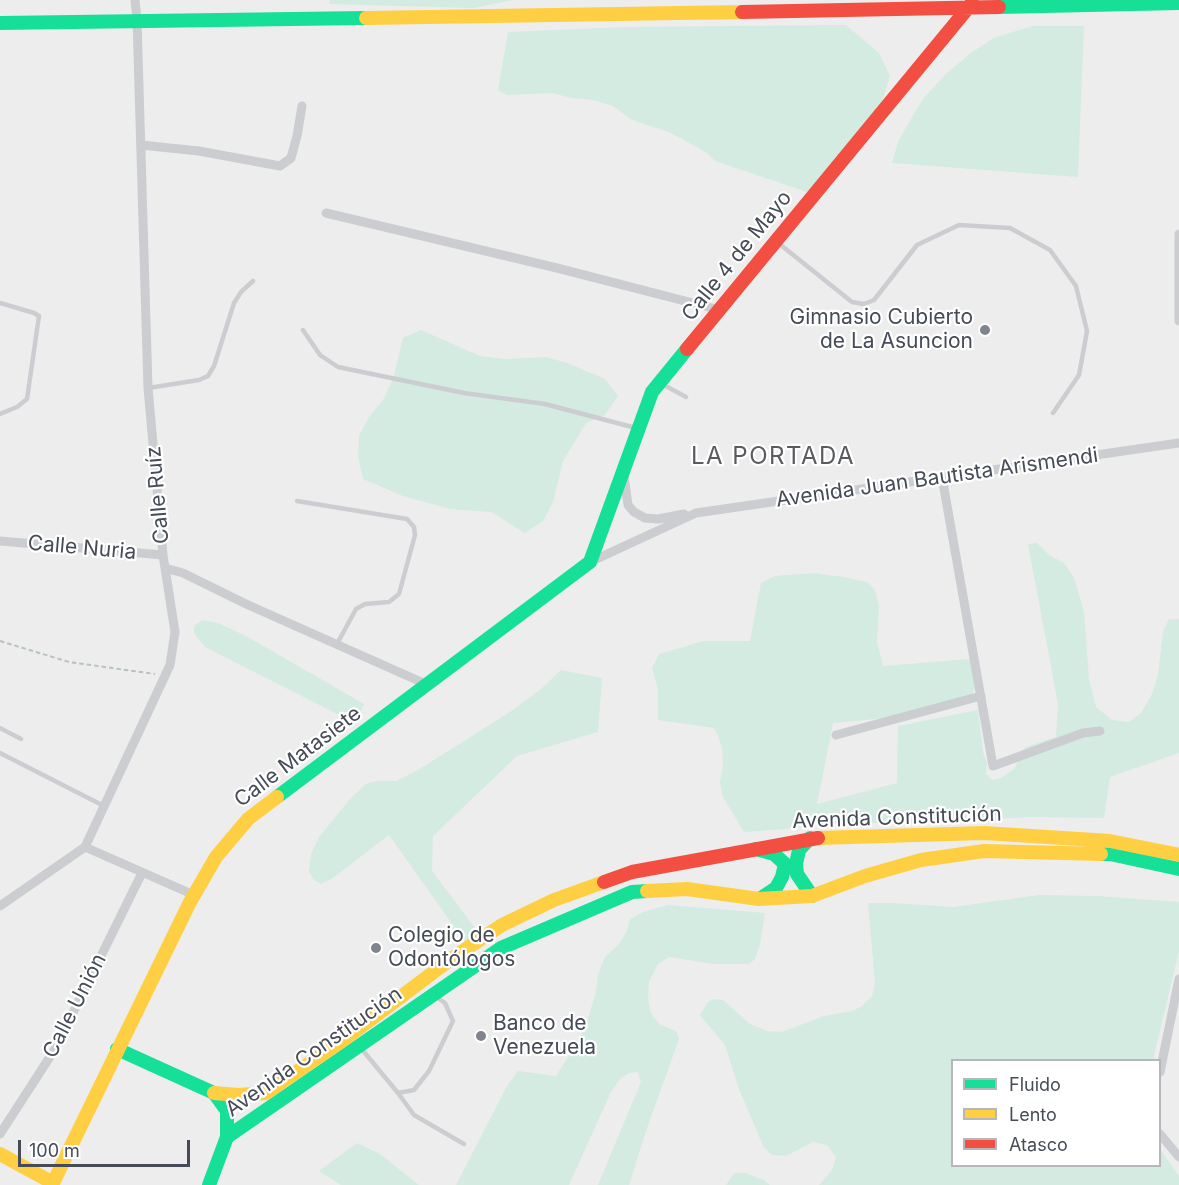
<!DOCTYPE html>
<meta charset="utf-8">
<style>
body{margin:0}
#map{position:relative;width:1179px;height:1185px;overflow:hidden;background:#ededed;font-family:Inter,sans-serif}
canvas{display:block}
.legend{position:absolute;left:951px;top:1059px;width:210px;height:108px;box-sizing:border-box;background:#fff;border:2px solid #b5b7bc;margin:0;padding:8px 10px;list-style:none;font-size:18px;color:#464c57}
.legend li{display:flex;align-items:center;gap:12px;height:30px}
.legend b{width:30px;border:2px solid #b5b7bc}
.scale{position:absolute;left:18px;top:1140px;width:172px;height:27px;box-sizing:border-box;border:3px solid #464c57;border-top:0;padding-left:8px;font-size:18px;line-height:21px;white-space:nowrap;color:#464c57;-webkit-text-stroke:4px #fff;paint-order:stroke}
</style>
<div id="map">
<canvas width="1179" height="1185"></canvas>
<ul class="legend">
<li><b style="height:8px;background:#16e098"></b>Fluido</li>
<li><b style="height:8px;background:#ffcf43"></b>Lento</li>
<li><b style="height:8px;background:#f24e42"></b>Atasco</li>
</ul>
<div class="scale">100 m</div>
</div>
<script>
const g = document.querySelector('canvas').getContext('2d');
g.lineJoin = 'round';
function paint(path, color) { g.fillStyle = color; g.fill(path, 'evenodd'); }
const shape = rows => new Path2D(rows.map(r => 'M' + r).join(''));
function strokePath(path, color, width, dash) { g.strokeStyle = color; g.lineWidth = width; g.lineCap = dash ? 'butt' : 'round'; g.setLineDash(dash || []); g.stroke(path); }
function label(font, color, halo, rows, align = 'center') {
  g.font = font + ' Inter,sans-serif'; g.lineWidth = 4.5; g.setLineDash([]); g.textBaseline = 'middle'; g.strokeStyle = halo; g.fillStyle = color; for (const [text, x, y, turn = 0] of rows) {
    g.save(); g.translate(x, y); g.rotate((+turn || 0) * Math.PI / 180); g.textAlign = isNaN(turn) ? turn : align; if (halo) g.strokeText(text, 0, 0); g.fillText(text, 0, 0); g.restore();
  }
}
paint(shape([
 [330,0,513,0,474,8,329,4],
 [846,25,879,53,890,76,880,108,813,194,715,161,707,153,682,139,666,131,632,120,613,106,593,100,572,98,552,93,507,95,498,90,508,32,625,27],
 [1032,26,1084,26,1078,177,892,163,898,142,909,122,923,99,946,74,972,52,994,38],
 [421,330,480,356,504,359,546,357,567,363,605,379,618,396,605,415,586,423,563,461,553,502,543,521,525,533,491,512,450,509,403,496,363,479,358,456,359,436,369,417,383,400,393,379,403,338],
 [1037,543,1049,555,1064,563,1074,578,1084,612,1089,679,1096,707,1112,720,1129,722,1141,713,1152,694,1158,675,1163,631,1169,619,1179,619,1179,753,1110,777,1104,818,1031,817,911,823,818,823,785,829,744,832,723,797,720,782,723,765,722,748,718,736,714,728,658,720,658,689,652,668,659,654,704,641,750,641,761,583,775,576,814,573,843,577,867,582,875,590,879,606,877,642,883,666,970,659,977,682,972,695,887,718,833,723,817,804,897,783,898,726,978,710,983,752,987,763,986,774,992,780,1001,778,1014,769,1025,747,1056,737,1058,704,1028,544],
 [202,620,218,623,246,636,364,704,360,713,353,722,205,647,194,633,194,626],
 [561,670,602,678,598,732,517,756,433,836,432,871,478,932,465,942,389,835,333,878,321,884,314,880,309,872,311,854,319,837,350,799,366,784,377,781,396,781,418,770,510,712,541,689],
 [1039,895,1097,896,1179,902,1179,951,1153,1060,952,1060,952,1166,1160,1166,1160,1149,1179,1176,1179,1185,819,1185,832,1170,836,1157,827,1145,813,1142,786,1156,772,1155,764,1148,739,1089,725,1045,700,1015,708,1002,713,999,723,1000,750,1024,767,1031,782,1032,824,1016,852,1011,862,1006,872,996,875,983,868,903,892,903,953,907],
 [668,905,765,913,760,944,755,959,749,964,714,964,669,957,658,964,649,982,648,998,651,1013,659,1024,676,1031,679,1039,646,1131,629,1185,598,1185,641,1082,638,1072,629,1073,620,1079,611,1092,569,1185,456,1185,507,1086,518,1071,556,1076,576,1045,587,1022,596,992,598,975,605,957,618,945,627,931,630,919,643,912],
 [357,1143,380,1154,419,1185,341,1185,319,1171],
 [734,1173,745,1173,764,1180,770,1185,726,1185]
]), '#d3ebe0');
strokePath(shape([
 [0,641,69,662,155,674]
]), '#b7c2c1', 2, [4.5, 3]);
strokePath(shape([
 [777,242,852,302,864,304,874,300,917,245,959,225,1010,228,1050,250,1076,286,1087,331,1079,375,1053,413],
 [0,303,34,313,39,316,27,399,17,407,0,414],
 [303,330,320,355,338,367,464,393,545,404,636,428],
 [662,384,686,397],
 [148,388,199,380,208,376,214,366,234,303,241,292,253,281],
 [297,501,407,519,414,527,415,535,399,594,389,602,365,604,356,609,337,644],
 [0,728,21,739],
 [0,753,104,806],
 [360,1047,398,1093,414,1090,429,1071,453,1021,445,1003,435,996],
 [398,1093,414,1115,464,1144]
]), '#cbcdd0', 4.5);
strokePath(shape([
 [141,145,199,151,280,166,291,158,297,136,302,106],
 [326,213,557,268,720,310],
 [1179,234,1179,321],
 [624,476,628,505,634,512,645,518,658,519,684,514],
 [942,477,993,766,1083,733,1100,731],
 [0,541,163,555],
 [590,562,696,513,1179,443],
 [165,568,183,573,246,604,428,685],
 [836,735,981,696],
 [85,847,194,895],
 [0,906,85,847,170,665,175,632,163,555,148,388,137,20,135,0],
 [1160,1072,1179,979],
 [0,1134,55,1049,142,873],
 [1160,1134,1179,1157]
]), '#cbcdd0', 9);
strokePath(shape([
 [999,7,1179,3],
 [0,23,366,18],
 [277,797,590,562,652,392,687,349],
 [810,838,799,850,796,864,797,874,812,896],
 [756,849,774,854,785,864,782,877,776,888,761,898],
 [1101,854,1110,854,1179,869],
 [117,1049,214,1093,227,1111,227,1137,209,1185],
 [227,1137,501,948,632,892,647,891]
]), '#16e098', 14);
strokePath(shape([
 [366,18,742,12],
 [818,838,984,833,1110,841,1179,855],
 [647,891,687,889,759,899,812,896,865,876,921,860,984,851,1101,854],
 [214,1093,239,1095,266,1093,346,1038,451,959,502,925,554,900,604,882],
 [0,1154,53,1183,190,902,216,857,248,819,277,797]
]), '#ffcf43', 14);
strokePath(shape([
 [742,12,999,7],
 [687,349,972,3],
 [604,882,632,872,818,838]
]), '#f24e42', 14);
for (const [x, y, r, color] of [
 [985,330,6,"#80848c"],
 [376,948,6,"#80848c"],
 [481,1036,6,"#80848c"]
]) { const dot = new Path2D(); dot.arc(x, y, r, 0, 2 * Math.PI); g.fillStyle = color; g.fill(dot); strokePath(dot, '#fff', 2); }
label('21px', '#464c57', '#fff', [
 ["Calle 4 de Mayo",737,256,-51],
 ["Avenida Juan Bautista Arismendi",937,478,-8],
 ["Calle Ruíz",158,495,-95],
 ["Calle Nuria",82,548,5],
 ["Calle Matasiete",298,757,-37],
 ["Avenida Constitución",897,818,-2],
 ["Calle Unión",75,1006,-63],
 ["Avenida Constitución",314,1052,-35]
]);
label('21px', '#464c57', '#fff', [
 ["Gimnasio Cubierto",973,318,"right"],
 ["de La Asuncion",973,342,"right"],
 ["Colegio de",388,936],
 ["Odontólogos",388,960],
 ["Banco de",493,1024],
 ["Venezuela",493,1048]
], 'left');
g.letterSpacing = '1.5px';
label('24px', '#595b60', '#fff', [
 ["LA PORTADA",773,457]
]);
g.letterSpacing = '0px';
</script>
